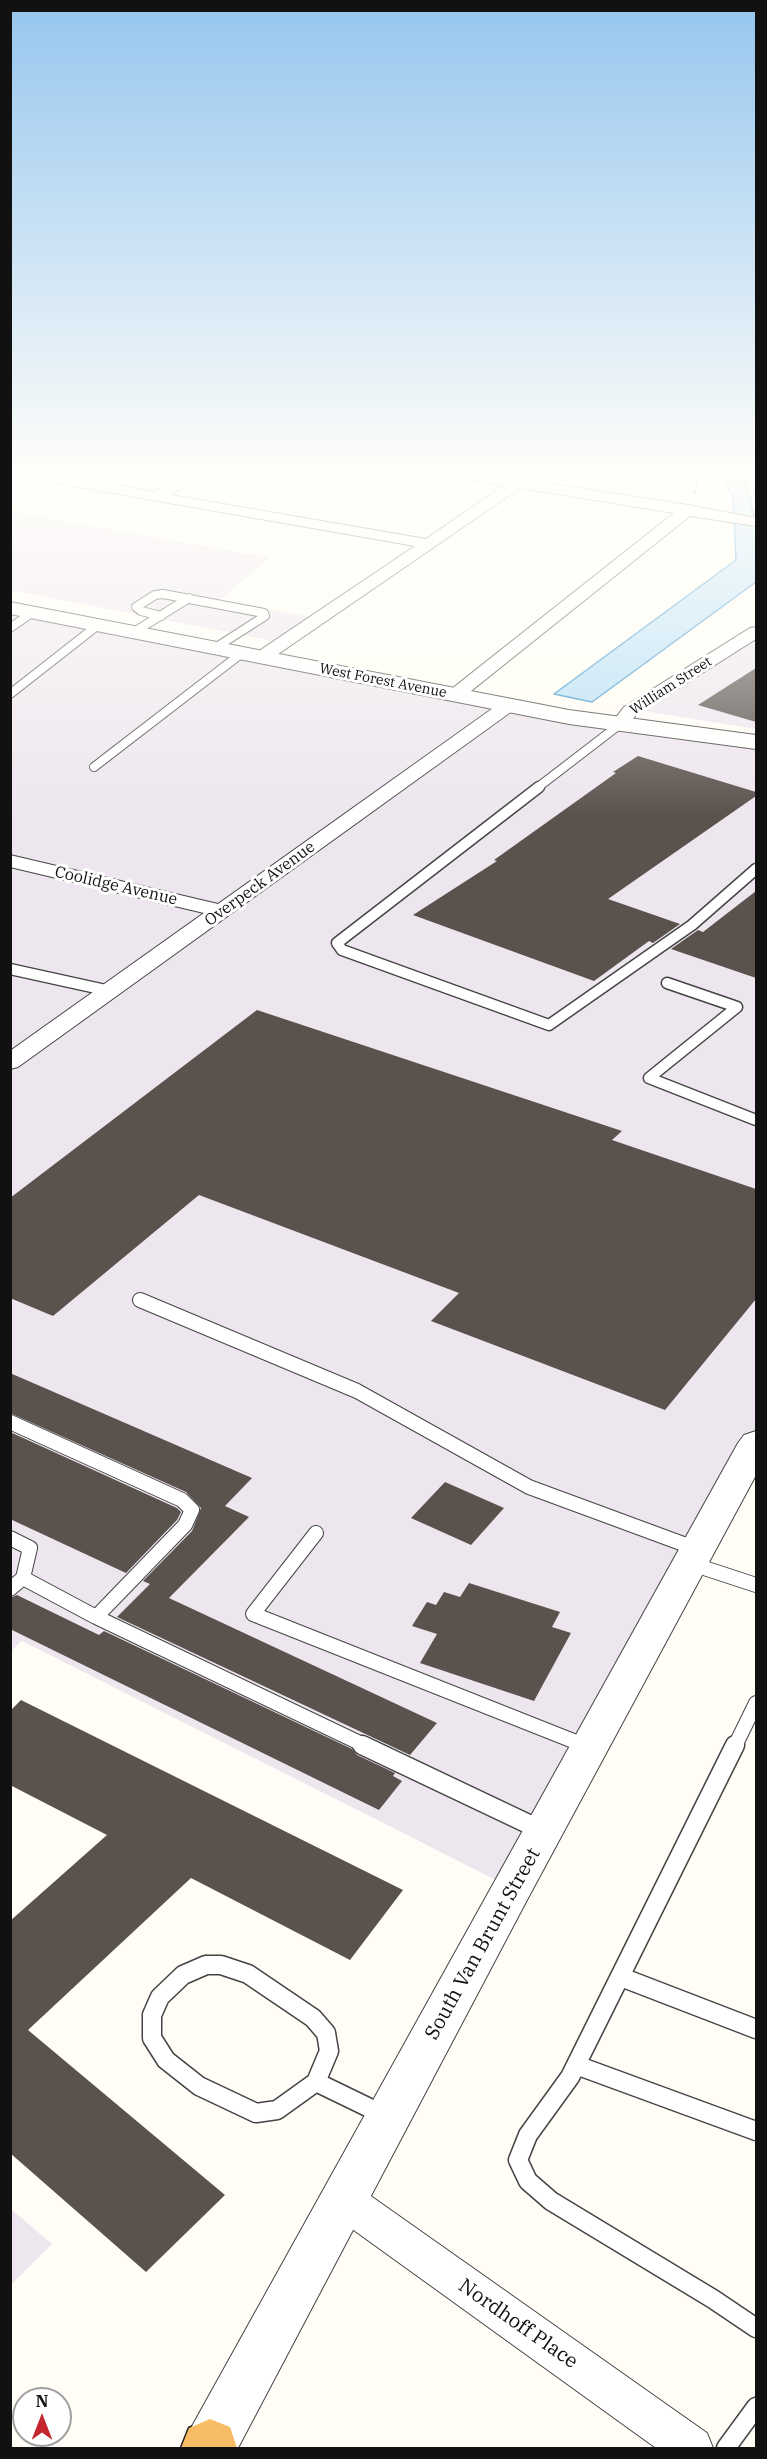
<!DOCTYPE html>
<style>
body{margin:0}
#map{position:relative;width:767px;height:2459px;overflow:hidden;background:#fffdf5;font-family:"IBM Plex Serif",serif}
canvas{display:block}
.frame{position:absolute;inset:0;border:12px solid #111;pointer-events:none}
.north{position:absolute;left:12px;top:2387px;width:60px;height:60px;box-sizing:border-box;background:#fff;border:2px solid #a0a0a0;border-radius:50%;rotate:0deg;font-size:16px;font-weight:700;line-height:24px;text-align:center;color:#111}
.north::after{content:'';display:block;margin:auto;width:21px;height:27px;background:#c4262e;clip-path:polygon(50% 0,100% 100%,50% 72%,0 100%)}
</style>
<div id="map">
<canvas width="767" height="2459"></canvas>
<div class="frame"></div>
<div class="north">N</div>
</div>
<script>
const g = document.querySelector('canvas').getContext('2d');
g.lineJoin = 'round';
function paint(path, color) { g.fillStyle = color; g.fill(path, 'evenodd'); }
const shape = rows => new Path2D(rows.map(r => 'M' + r).join(''));
function strokePath(path, color, width, dash) { g.strokeStyle = color; g.lineWidth = width; g.lineCap = dash ? 'butt' : 'round'; g.setLineDash(dash || []); g.stroke(path); }
function label(font, color, halo, rows, align = 'center') {
  g.font = font + ' "IBM Plex Serif",serif'; g.lineWidth = 6; g.setLineDash([]); g.textBaseline = 'middle'; g.strokeStyle = halo; g.fillStyle = color; for (const [text, x, y, turn = 0] of rows) {
    g.save(); g.translate(x, y); g.rotate((+turn || 0) * Math.PI / 180); g.textAlign = isNaN(turn) ? turn : align; if (halo) g.strokeText(text, 0, 0); g.fillText(text, 0, 0); g.restore();
  }
}
paint(shape([
 [13,512,270,558,218,601,322,619,288,644,11,590,10,516],
 [11,608,529,709,756,742,756,1443,512,1888,22,1641,11,1651],
 [756,631,756,729,631,709],
 [11,2209,52,2244,11,2285]
]), '#eee6ef');
const water = shape([
 [719,472,744,472,756,525,756,582,592,702,554,694,736,560,733,497,719,472]
]);
paint(water, '#b9e0f7');
strokePath(water, '#3f96cf', 1.5);
paint(shape([
 [756,668,756,722,698,705],
 [638,756,756,792,756,796,608,899,680,924,653,943,649,941,594,981,413,915,497,861,494,860,616,773,613,772],
 [756,891,756,978,671,949,698,930,703,932],
 [257,1010,622,1131,612,1140,756,1189,756,1299,665,1410,431,1321,459,1293,199,1195,53,1316,10,1298,10,1198],
 [10,1373,252,1478,225,1506,249,1517,169,1598,437,1723,410,1755,117,1617,150,1584,143,1581,192,1531,201,1508,186,1492,10,1413],
 [10,1432,177,1508,181,1512,177,1520,126,1573,10,1519],
 [445,1482,504,1508,471,1545,411,1518],
 [469,1583,560,1612,552,1627,571,1633,534,1701,420,1663,437,1634,412,1626,427,1602,436,1605,444,1592,460,1597],
 [17,1595,99,1635,104,1631,352,1749,357,1755,395,1773,393,1776,402,1781,379,1810,10,1629,10,1598],
 [21,1700,403,1890,350,1960,191,1878,28,2030,225,2195,146,2272,10,2153,10,1921,107,1835,10,1785,10,1711]
]), '#5a524d');
const serviceFar3 = shape([
 [161,616,141,611,136,607,155,595,163,594,264,613,265,616,215,648],
 [10,628,33,612],
 [134,632,189,598],
 [10,694,98,625],
 [94,767,242,653],
 [537,788,619,725]
]);
const serviceFar2 = shape([
 [539,787,337,943,342,950,549,1025,692,925,756,869],
 [10,969,110,991],
 [667,983,737,1007,649,1078,756,1120]
]);
const serviceFar1 = shape([
 [140,1300,357,1391,529,1487,697,1549],
 [10,1422,182,1500,192,1510,185,1525,96,1617],
 [316,1533,253,1614,586,1746],
 [10,1538,30,1548,23,1578,96,1617,366,1746],
 [692,1564,756,1585],
 [10,1589,23,1578],
 [735,1746,756,1703]
]);
const service = shape([
 [362,1745,541,1830],
 [582,1745,586,1746],
 [735,1745,570,2077,528,2135,518,2160,528,2181,551,2201,713,2299,756,2328],
 [206,1965,221,1965,248,1974,313,2018,326,2033,329,2051,316,2082,277,2110,256,2113,199,2086,166,2060,152,2038,152,2015,160,1997,183,1975,206,1965],
 [621,1977,756,2029],
 [576,2065,756,2131],
 [316,2082,382,2114],
 [726,2448,756,2407]
]);
const minor = shape([
 [10,472,41,472,155,492,188,472,206,472,171,495,426,539,504,485,448,476,441,472,476,472,688,505,756,518,756,526,690,516,461,699,455,700,449,699,446,695,449,691,674,513,520,488,268,661,262,662,256,661,253,657,256,653,415,546,15,476,10,475,10,472],
 [756,627,756,639,636,715,625,729,613,729,610,725,624,707,750,628,756,627],
 [509,700,515,701,518,705,515,709,18,1067,10,1069,10,1051,204,913,10,867,10,855,218,904,503,701,509,700],
 [344,2182,358,2187,707,2433,713,2448,656,2448,330,2213,324,2200,330,2187,344,2182]
]);
const tertiary = shape([
 [10,602,569,710,756,735,756,749,569,724,10,614,10,602],
 [756,1431,756,1475,527,1900,238,2448,184,2448,191,2428,738,1443,744,1435,756,1431]
]);
const trunk = shape([
 [210,2419,230,2427,237,2448,181,2448,189,2428,210,2419]
]);
strokePath(serviceFar3, '#444', 10);
strokePath(serviceFar2, '#444', 13);
strokePath(serviceFar1, '#444', 16);
strokePath(service, '#444', 21);
strokePath(minor, '#444', 2);
strokePath(tertiary, '#444', 2);
strokePath(trunk, '#222', 3);
strokePath(shape([
 [694,494,701,472]
]), '#333', 2, [4, 2]);
strokePath(serviceFar3, '#fff', 8);
strokePath(serviceFar2, '#fff', 10);
strokePath(serviceFar1, '#fff', 14);
strokePath(service, '#fff', 18);
paint(minor, '#fff');
paint(tertiary, '#fff');
paint(trunk, '#f7bc64');
const sky = g.createLinearGradient(0, 0, 0, 816);
sky.addColorStop(0, '#95c6ee');
sky.addColorStop(0.58, '#fffefa');
sky.addColorStop(1, '#fffefa00');
g.fillStyle = sky;
g.fillRect(0, 0, 767, 816);
label('14px', '#111', '#fff', [
 ["West Forest Avenue",383,681,11],
 ["William Street",671,686,-33]
]);
label('16px', '#111', '#fff', [
 ["Overpeck Avenue",260,884,-36],
 ["Coolidge Avenue",116,886,13]
]);
label('20px', '#111', '#fff', [
 ["South Van Brunt Street",483,1944,-61],
 ["Nordhoff Place",518,2324,35]
]);
</script>
